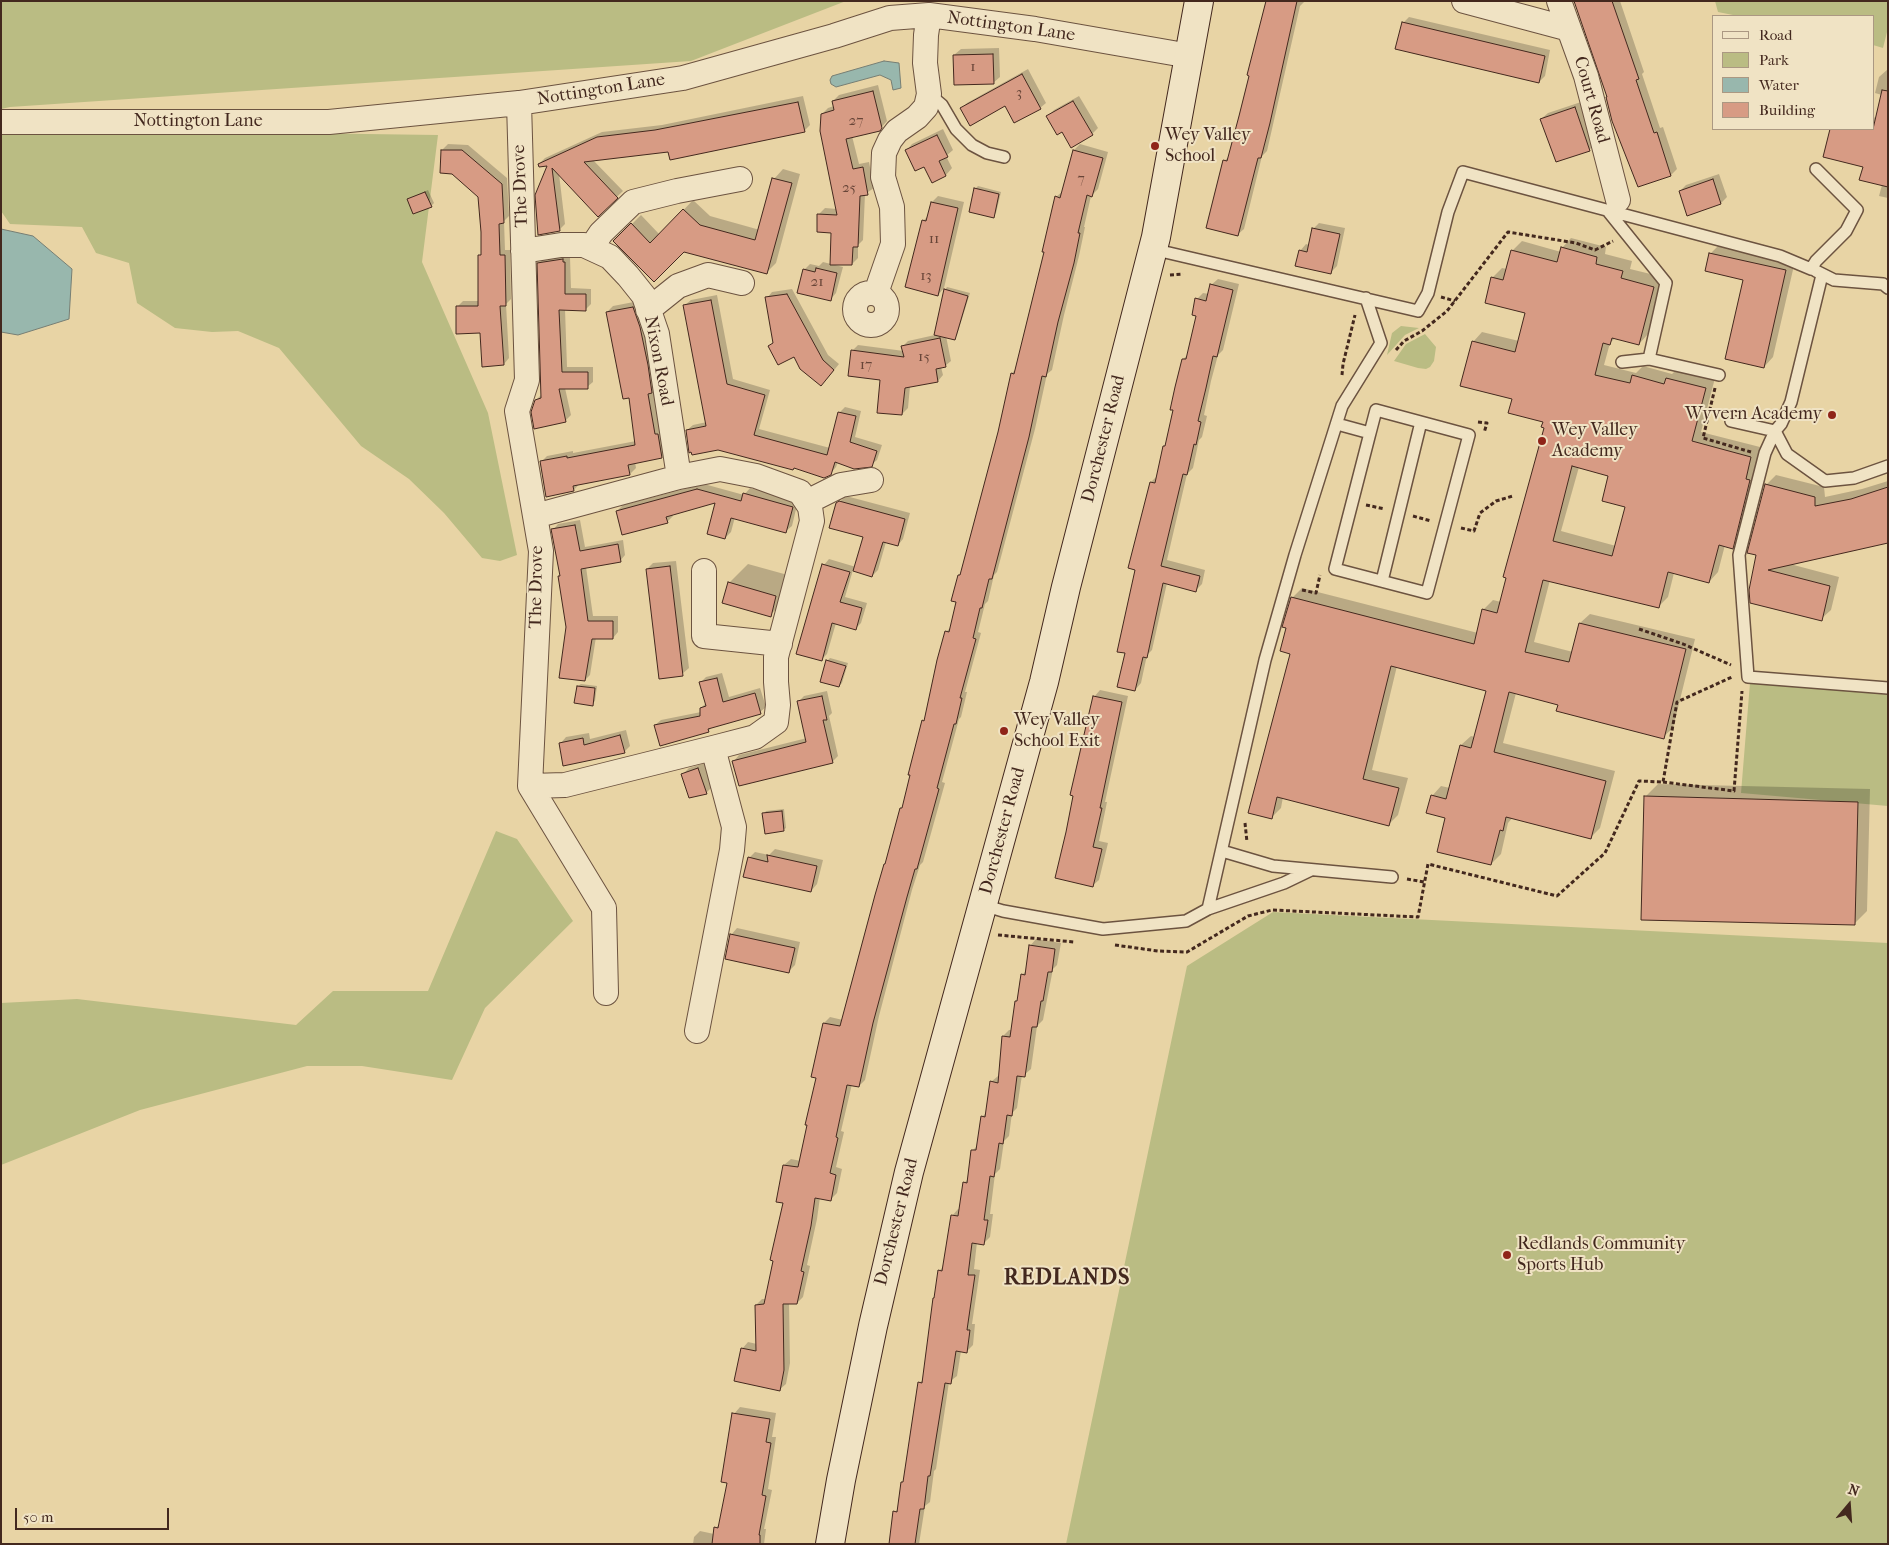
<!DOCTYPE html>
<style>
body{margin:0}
#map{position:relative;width:1889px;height:1545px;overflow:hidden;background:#e8d4a5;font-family:"IM FELL French Canon",serif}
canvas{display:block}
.frame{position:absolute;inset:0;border:2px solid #43281e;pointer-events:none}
.legend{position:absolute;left:1712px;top:15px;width:162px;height:115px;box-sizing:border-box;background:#f0e3c4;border:1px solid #ab9882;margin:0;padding:6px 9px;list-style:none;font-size:15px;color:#43281e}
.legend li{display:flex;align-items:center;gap:10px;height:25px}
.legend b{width:25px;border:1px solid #ab9882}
.north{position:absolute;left:1824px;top:1480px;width:50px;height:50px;-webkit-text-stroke:4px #f0e3c4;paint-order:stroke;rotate:18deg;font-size:14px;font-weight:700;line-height:20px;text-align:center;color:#43281e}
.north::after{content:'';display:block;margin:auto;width:18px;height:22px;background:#43281e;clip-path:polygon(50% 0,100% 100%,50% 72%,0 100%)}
.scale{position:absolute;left:15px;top:1508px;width:154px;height:22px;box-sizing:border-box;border:2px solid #43281e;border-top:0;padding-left:6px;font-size:15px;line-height:18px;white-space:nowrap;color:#43281e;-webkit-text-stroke:4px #f0e3c4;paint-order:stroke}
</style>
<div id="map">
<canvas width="1889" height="1545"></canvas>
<div class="frame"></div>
<ul class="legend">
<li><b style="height:6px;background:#f0e3c4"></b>Road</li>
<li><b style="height:14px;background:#babc83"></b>Park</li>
<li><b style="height:14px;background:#98b7ad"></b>Water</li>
<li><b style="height:14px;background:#d79b84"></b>Building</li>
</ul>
<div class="north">N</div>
<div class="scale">50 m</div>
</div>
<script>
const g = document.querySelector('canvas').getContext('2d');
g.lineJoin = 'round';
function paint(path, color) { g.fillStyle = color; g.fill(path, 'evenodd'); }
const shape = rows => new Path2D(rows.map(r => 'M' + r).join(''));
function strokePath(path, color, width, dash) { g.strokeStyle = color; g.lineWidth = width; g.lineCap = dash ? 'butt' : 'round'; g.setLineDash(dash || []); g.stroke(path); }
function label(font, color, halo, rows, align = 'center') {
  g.font = font + ' "IM FELL French Canon",serif'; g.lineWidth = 4; g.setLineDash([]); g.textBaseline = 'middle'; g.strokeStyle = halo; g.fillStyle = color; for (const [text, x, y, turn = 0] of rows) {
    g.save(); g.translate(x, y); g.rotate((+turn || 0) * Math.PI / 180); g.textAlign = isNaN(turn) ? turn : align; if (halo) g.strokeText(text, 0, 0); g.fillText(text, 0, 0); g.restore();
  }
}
paint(shape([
 [1,1,846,1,691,61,10,107,1,109],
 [1715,1,1888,1,1888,28,1883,48,1873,45,1873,16,1738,16,1718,12],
 [1,129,438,135,422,262,488,413,517,555,500,561,482,558,444,513,409,479,361,446,279,348,238,331,212,332,175,328,137,303,129,263,96,253,82,227,10,224,1,211],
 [1401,326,1419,328,1405,335,1387,355,1392,333],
 [1425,334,1436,347,1434,361,1430,367,1426,369,1418,368,1394,361,1406,344],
 [1750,683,1888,694,1888,806,1741,793],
 [496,831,517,839,573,921,485,1008,452,1080,362,1066,307,1066,140,1110,1,1165,1,1003,77,999,296,1025,333,991,428,991],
 [1273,912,1888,943,1888,1544,1066,1544,1187,966]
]), '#babc83');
const water = shape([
 [884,61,899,63,901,88,893,90,891,80,880,75,836,87,831,84,830,80,832,76,884,61],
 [1,229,33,236,72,269,69,319,18,335,1,332,1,229]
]);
paint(water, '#98b7ad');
strokePath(water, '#767e74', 1);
paint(shape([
 [1270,1,1305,1,1300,6,1267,151,1262,156,1244,229,1237,235,1224,161,1230,156,1241,116,1255,49],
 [1574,1,1620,1,1644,72,1642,74,1660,128,1663,127,1677,169,1671,175,1638,185],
 [1409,17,1550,50,1545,76,1539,82,1403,23],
 [999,48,1000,77,993,83,954,55,961,49],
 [1028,69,1046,103,1040,108,1005,104,962,108,967,103],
 [1888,69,1888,198,1879,196,1882,185,1864,166,1824,156,1832,129,1873,129,1873,117,1876,118,1882,95,1875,93,1879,77],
 [878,85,887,121,879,130,852,136,859,164,869,162,874,188,865,194,863,240,858,245,858,258,852,264,835,265,843,267,836,293,830,300,804,270,810,264,819,266,823,262,831,264,833,231,819,214,825,208,837,209,822,114,828,108,834,106,833,101,839,95],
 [803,96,810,125,804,131,669,151,593,160,623,191,598,215,559,174,565,224,559,230,549,165,539,164,545,158,602,132,662,125],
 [1079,96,1098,128,1092,134,1062,130,1048,116,1054,110],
 [1581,102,1595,144,1589,150,1541,119,1548,113],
 [943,129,953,150,946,156,952,168,946,175,932,181,925,165,906,151,912,144],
 [448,144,468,145,507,178,509,216,504,221,505,250,510,250,511,299,506,304,509,358,504,364,481,332,457,307,463,301,479,301,479,256,482,253,479,196,442,150],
 [1080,144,1108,152,1098,189,1091,196,1084,227,1085,227,1079,256,1064,315,1052,370,1047,374,1035,429,997,572,994,575,988,601,985,604,978,632,981,633,965,692,967,692,961,717,959,719,942,782,945,783,923,862,920,865,912,890,879,1016,865,1080,859,1086,852,1084,841,1131,844,1132,836,1167,842,1169,837,1193,831,1199,820,1197,817,1219,807,1265,810,1266,803,1297,797,1303,789,1303,790,1363,786,1384,779,1390,742,1349,748,1342,757,1344,756,1305,762,1299,766,1299,785,1202,778,1201,784,1165,791,1159,801,1161,817,1077,824,1023,830,1017,843,1020,903,807,946,632,952,626,958,601,959,575,962,572,999,433,1012,373,1017,368,1045,251,1056,197,1063,191,1074,150],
 [783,169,800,174,776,263,767,272,684,250,615,241,641,215,660,235,693,200,710,216,760,230,774,179],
 [1719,174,1727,197,1721,203,1688,214,1680,191,1686,185],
 [978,186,1001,192,996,213,993,216,975,189],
 [428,190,434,203,431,206,409,199],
 [938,196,964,202,944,288,938,295,923,221,929,215,932,202],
 [1319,223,1345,228,1337,266,1331,272,1300,251,1306,244,1309,245,1313,229],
 [1571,238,1606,247,1605,254,1632,261,1630,269,1663,277,1648,334,1639,344,1615,338,1610,343,1604,365,1636,373,1643,366,1672,374,1677,369,1715,378,1701,432,1760,447,1755,470,1759,471,1742,538,1732,547,1725,545,1718,572,1709,582,1674,573,1668,597,1659,606,1550,580,1534,642,1573,652,1580,623,1590,614,1695,639,1673,728,1663,737,1560,704,1516,693,1503,743,1615,771,1600,828,1591,837,1513,817,1508,823,1501,854,1491,864,1447,817,1432,796,1441,786,1450,788,1461,745,1471,736,1475,737,1487,690,1397,666,1372,770,1408,778,1398,815,1389,824,1283,797,1281,808,1271,818,1292,653,1292,598,1302,588,1478,633,1483,610,1493,600,1501,602,1545,427,1544,421,1513,398,1473,342,1482,332,1519,341,1526,312,1492,278,1502,268,1507,269,1512,251,1522,241,1561,252,1562,248],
 [1579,467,1610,475,1626,506,1616,546,1561,531],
 [1720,244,1795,261,1773,357,1764,367,1745,279,1710,254],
 [568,254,569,257,570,257,571,288,591,289,591,304,585,310,565,309,567,367,593,367,593,382,587,387,565,388,571,415,565,421,536,400,542,394,539,263,545,257],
 [1218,279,1239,284,1223,350,1218,355,1211,381,1204,415,1207,416,1202,437,1199,440,1193,468,1187,474,1167,560,1205,570,1202,584,1195,591,1167,583,1152,650,1147,655,1141,683,1135,690,1126,652,1136,569,1151,482,1157,476,1164,446,1167,443,1183,359,1189,354,1197,315,1197,299,1203,293,1209,294,1211,285],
 [947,287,970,293,957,335,954,338,946,336,951,361,945,366,941,367,943,375,938,381,910,386,908,408,902,414,881,379,852,351,858,345,904,351,903,346,908,341,935,335,945,290],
 [792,289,828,355,839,364,827,379,794,355,769,346,774,342,767,298,772,292],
 [717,295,733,379,770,390,759,429,830,448,839,413,845,407,861,411,855,437,882,445,877,460,871,465,838,462,836,467,830,474,687,430,693,425,707,422,685,305,691,300],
 [639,301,668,451,662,457,635,462,636,468,630,474,580,483,574,490,541,462,547,456,573,451,573,453,636,441,630,396,607,312,613,306],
 [1776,475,1824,487,1825,497,1862,489,1888,481,1888,541,1790,564,1839,577,1831,610,1821,619,1751,602,1766,485],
 [704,484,744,495,750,488,798,501,792,526,786,531,735,517,731,532,725,538,717,502,672,514,673,516,667,522,617,511,623,505],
 [846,496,910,513,903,539,898,545,886,542,878,570,872,576,853,570,845,597,867,603,861,623,856,628,836,623,827,654,821,660,824,565,829,559,856,567,865,536,837,504],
 [580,520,585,547,623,540,625,555,620,561,586,567,593,616,618,616,618,632,613,638,596,637,590,675,585,680,567,627,561,576,553,530,558,524],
 [676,561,689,668,682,674,647,569,653,563],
 [748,564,795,577,790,596,770,615,729,583],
 [830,658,848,663,842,683,839,686,827,661],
 [722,673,729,697,760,688,766,707,760,712,712,727,708,731,655,725,661,720,701,712,701,708,706,703,700,683,706,677],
 [581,684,597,686,595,701,592,704,578,686],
 [1100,690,1128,696,1105,802,1107,802,1099,841,1108,843,1099,880,1092,886,1067,833,1094,697],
 [827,691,832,713,829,716,838,756,832,762,734,761,739,755,807,738,798,702,804,696],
 [626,730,630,746,624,752,560,744,566,737,589,733,590,739],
 [705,763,712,787,706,793,683,774,689,768],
 [1658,784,1870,789,1867,911,1854,924,1645,797],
 [784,809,786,828,783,830,764,814,766,811],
 [775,849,823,860,817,884,811,891,749,858,755,852,769,855],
 [737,928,800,942,795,965,789,971,731,935],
 [1036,939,1061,943,1057,965,1053,969,1043,1020,1037,1026,1031,1069,1024,1075,1022,1075,1017,1108,1012,1113,1009,1136,1004,1141,1000,1169,995,1174,990,1214,993,1214,990,1237,984,1243,977,1242,974,1269,980,1270,972,1324,975,1324,973,1345,967,1351,961,1351,957,1376,949,1382,936,1469,934,1471,930,1502,925,1506,919,1544,889,1544,895,1512,899,1508,902,1483,904,1480,919,1383,924,1379,939,1271,944,1266,952,1216,958,1209,960,1210,964,1183,969,1178,973,1150,978,1145,982,1117,987,1112,991,1082,998,1076,1000,1076,1003,1036,1009,1030,1012,1030,1022,975,1027,970,1030,946],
 [740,1407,776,1413,772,1437,776,1437,768,1489,772,1490,764,1529,766,1529,764,1544,693,1544,694,1537,700,1531,714,1534,716,1528,721,1522,728,1482,734,1414]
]), '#0003');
const building = shape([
 [1266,1,1297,1,1270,123,1261,158,1258,158,1238,236,1206,228,1223,160,1227,161,1239,116,1249,76,1247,75,1266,1],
 [1574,1,1612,1,1639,79,1636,80,1654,133,1657,132,1671,176,1638,187,1612,121,1606,97,1607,97,1574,1],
 [1402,22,1545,56,1539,83,1395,49,1402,22],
 [993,54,994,84,954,85,953,55,993,54],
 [1022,74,1041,109,1014,123,1005,106,970,126,960,108,1022,74],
 [1882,90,1888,91,1888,187,1859,180,1863,167,1823,157,1830,129,1873,129,1882,90],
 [873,91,882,128,880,131,846,139,853,169,863,167,868,195,860,196,858,247,853,247,852,265,830,265,831,233,817,232,817,214,837,215,820,131,821,114,834,110,832,101,873,91],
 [1073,101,1093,135,1071,148,1062,132,1057,135,1046,116,1073,101],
 [798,102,805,132,670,160,668,152,584,162,618,198,598,217,552,168,560,231,538,235,535,195,547,166,539,167,538,164,597,137,655,130,798,102],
 [1575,107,1590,151,1556,162,1540,119,1575,107],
 [937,135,948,157,939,161,946,176,932,183,924,167,915,171,905,150,937,135],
 [441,150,462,150,502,184,504,223,499,224,500,255,505,255,506,306,500,306,504,365,482,367,480,333,456,334,456,306,478,306,478,255,481,255,481,232,478,197,452,174,440,173,441,150],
 [1073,150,1103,158,1092,197,1087,195,1078,233,1080,233,1074,263,1058,322,1046,377,1042,376,1029,437,992,579,989,579,982,608,980,608,973,638,976,639,960,698,962,698,956,724,954,724,937,788,939,789,917,869,915,869,907,897,873,1023,859,1087,847,1085,836,1137,838,1138,830,1173,836,1175,831,1201,815,1198,811,1226,801,1271,804,1272,797,1304,783,1304,784,1370,780,1391,734,1381,741,1348,756,1351,755,1305,764,1304,773,1261,770,1260,783,1203,776,1202,783,1165,798,1167,807,1125,805,1125,816,1078,811,1077,823,1023,840,1026,875,895,884,864,885,864,900,808,902,808,910,775,908,775,922,720,924,721,937,660,945,631,949,632,956,602,951,601,958,575,960,575,998,432,1011,373,1014,374,1044,252,1042,252,1055,196,1060,198,1073,150],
 [772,178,792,183,767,274,684,252,654,282,613,241,631,223,650,243,683,209,700,225,755,240,772,178],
 [1713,179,1721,204,1687,216,1679,191,1713,179],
 [974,188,999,194,994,218,969,212,974,188],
 [425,192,432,207,413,214,407,199,425,192],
 [931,202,958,208,938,296,905,287,922,220,926,221,931,202],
 [1312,228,1340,234,1331,274,1295,266,1299,250,1307,252,1312,228],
 [1561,247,1597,257,1596,264,1623,271,1621,278,1654,287,1639,345,1612,338,1610,345,1603,343,1595,375,1630,383,1632,375,1664,384,1666,378,1706,388,1692,441,1751,457,1746,479,1750,480,1733,549,1719,545,1709,583,1668,572,1659,608,1543,580,1525,652,1569,662,1579,623,1686,649,1664,739,1556,711,1558,705,1509,692,1494,752,1606,781,1591,839,1506,817,1503,831,1500,830,1491,865,1437,852,1445,818,1426,813,1431,795,1446,799,1460,745,1471,748,1486,691,1391,666,1363,779,1399,788,1389,826,1277,797,1272,819,1248,813,1290,654,1280,651,1286,628,1282,627,1291,597,1474,644,1482,609,1497,613,1506,578,1503,577,1544,428,1541,427,1543,422,1508,413,1512,399,1460,386,1472,341,1515,352,1525,313,1485,303,1491,277,1503,280,1511,250,1557,262,1561,247],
 [1572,466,1608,476,1602,501,1625,507,1612,556,1553,541,1572,466],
 [1709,253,1786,270,1764,368,1725,359,1743,280,1705,271,1709,253],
 [563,259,563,262,565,262,565,294,586,294,586,311,559,310,562,372,588,372,588,389,559,389,566,422,534,429,531,412,535,400,541,398,537,263,563,259],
 [816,268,837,273,831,301,797,293,803,269,815,272,816,268],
 [1210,284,1233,290,1217,357,1213,356,1206,388,1198,421,1201,422,1196,445,1194,444,1187,475,1183,474,1161,566,1200,576,1196,592,1163,583,1147,658,1143,657,1135,691,1117,687,1125,653,1117,652,1135,570,1128,568,1150,482,1155,483,1163,446,1165,446,1173,410,1170,410,1175,387,1182,359,1186,359,1196,316,1192,315,1195,298,1206,301,1210,284],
 [944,289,968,296,955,340,934,335,944,289],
 [787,294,823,360,834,370,821,386,800,369,794,357,778,365,768,346,773,343,765,297,787,294],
 [711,300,727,384,765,395,754,435,827,455,838,412,856,416,850,442,877,451,872,467,854,469,835,462,831,475,824,478,794,468,793,470,718,450,692,455,691,452,689,453,686,430,706,426,683,305,711,300],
 [633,307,640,327,648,365,652,393,648,394,655,434,658,434,662,458,628,465,630,475,573,486,574,491,546,497,540,461,567,456,567,458,635,445,629,398,623,399,606,312,633,307],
 [940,338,946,367,936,369,938,382,905,388,902,415,877,413,880,380,848,376,851,350,904,357,901,346,940,338],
 [1765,484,1815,497,1815,506,1851,499,1888,487,1888,543,1768,570,1830,586,1822,621,1750,603,1749,590,1756,555,1747,553,1765,484],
 [697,489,741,501,743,493,793,507,786,533,731,518,725,539,707,534,715,503,666,517,668,523,622,535,616,511,697,489],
 [839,501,905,519,898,546,883,542,872,577,853,571,863,537,829,528,836,503,839,501],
 [575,525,580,551,618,544,621,562,581,569,588,621,613,621,613,639,592,639,585,681,559,678,566,627,558,576,560,576,551,529,575,525],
 [822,564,850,572,840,602,862,608,856,630,832,623,822,661,796,654,822,564],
 [670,566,683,676,659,679,646,569,670,566],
 [728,582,776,596,771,617,722,603,728,582],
 [826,660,846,666,839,687,820,682,826,660],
 [717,678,723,702,755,693,761,714,708,729,709,732,660,746,654,725,700,716,700,708,706,706,699,682,717,678],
 [577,686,595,688,593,706,574,703,577,686],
 [822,696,827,720,823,720,833,763,739,786,732,761,806,742,797,701,822,696],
 [1093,696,1122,702,1100,808,1102,808,1093,847,1102,849,1093,887,1055,878,1066,832,1073,796,1070,795,1093,696],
 [620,735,625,753,563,766,559,743,583,738,584,745,620,735],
 [698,768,707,794,689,798,681,774,698,768],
 [1644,796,1858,802,1855,925,1641,920,1644,796],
 [782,811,784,831,765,834,762,813,782,811],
 [767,855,817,866,811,892,743,877,748,857,768,862,767,855],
 [730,934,795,948,789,973,725,959,730,934],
 [1029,945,1055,949,1052,972,1048,972,1043,1001,1041,1001,1037,1027,1032,1027,1025,1077,1017,1076,1012,1116,1007,1115,1003,1144,999,1143,994,1177,990,1176,984,1220,988,1220,984,1245,972,1243,968,1275,975,1275,967,1330,970,1330,967,1353,956,1351,951,1384,945,1383,930,1476,928,1476,924,1509,920,1509,915,1544,889,1544,893,1511,897,1512,901,1482,903,1482,918,1382,922,1383,933,1298,934,1298,938,1270,942,1271,951,1215,958,1216,963,1182,967,1183,971,1150,976,1150,981,1116,985,1117,990,1081,998,1083,1002,1036,1010,1037,1015,1001,1017,1001,1021,974,1025,975,1029,945],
 [732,1413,770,1419,766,1442,771,1443,762,1495,766,1496,759,1535,760,1535,760,1544,712,1544,714,1527,718,1528,727,1483,721,1482,732,1413]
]);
paint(building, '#d79b84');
strokePath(building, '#43281e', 1);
const lane = shape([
 [929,94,942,105,956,129,972,145,987,153,1004,157],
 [1608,211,1666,283,1649,359,1622,362],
 [1152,249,1418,311,1428,293,1448,212,1463,172,1780,256,1811,269,1816,261,1846,231,1857,210,1816,169],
 [1816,271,1834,280,1883,284,1888,288],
 [1649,359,1719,375],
 [1731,421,1775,431,1781,424,1791,402,1822,275],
 [1337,424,1370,433,1335,569,1427,593,1469,435,1376,410,1370,433],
 [1775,431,1765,453,1739,555,1748,677,1888,688],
 [1775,431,1787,454,1825,481,1854,478,1888,466],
 [1382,581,1421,422],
 [1222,851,1273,866,1392,877],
 [983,905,1003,911,1103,929,1186,921,1208,909,1265,660,1295,555,1342,406,1381,343,1366,298],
 [1208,909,1284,883,1311,870]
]);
const street = shape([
 [1464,1,1569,29],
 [1559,1,1586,76,1618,200],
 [519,103,527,380,517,411,541,551,530,786,604,908,606,993],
 [1,122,329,122,519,103,683,78,834,36,890,18,929,15,1035,29,1190,56],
 [591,248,601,233,633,202,677,191,740,179],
 [523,251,561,245,584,245,610,257,628,276,644,296,657,334,679,477],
 '855 309a16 16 0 1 1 32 0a16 16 0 1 1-32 0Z',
 [876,293,893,244,892,207,883,177,884,153,890,140,897,131,917,117,926,107,929,94,925,63,926,35,929,15],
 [648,310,678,286,708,275,742,283],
 [807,502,841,485,871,480],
 [704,571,704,636,780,644],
 [530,786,565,785,713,748,755,737,776,722,778,705,776,682,776,657,812,521,810,507,800,492,756,476,720,469,679,477,535,516],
 [697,1031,732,850,734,827,713,748]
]);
const secondary = shape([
 [830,1544,841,1480,873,1326,909,1172,1044,682,1066,587,1156,237,1199,1]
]);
strokePath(lane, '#6c5340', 14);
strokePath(street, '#6c5340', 26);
strokePath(secondary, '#43281e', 30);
strokePath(shape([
 [1170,275,1183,274],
 [1441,297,1455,301],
 [1396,350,1404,341,1422,331,1447,311,1508,232,1576,243,1595,250,1613,241],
 [1342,375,1343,364,1355,315],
 [1715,388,1703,438,1751,452],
 [1478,422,1487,423,1484,433],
 [1366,505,1385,509],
 [1413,516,1431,521],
 [1461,528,1474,531,1480,513,1496,501,1513,496],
 [1302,590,1316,593,1320,575],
 [1639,629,1683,644,1731,665],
 [1663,782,1734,791,1742,691],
 [1245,823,1247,842],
 [1407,879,1424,882],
 [998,935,1074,942],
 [1115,945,1158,951,1187,952,1248,916,1272,910,1418,917,1428,864,1557,896,1605,853,1639,781,1663,782,1677,702,1732,677]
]), '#43281e', 3, [4, 2.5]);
strokePath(lane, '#f0e3c4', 11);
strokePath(street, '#f0e3c4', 24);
strokePath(secondary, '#f0e3c4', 28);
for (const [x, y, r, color] of [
 [1155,146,5,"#8f2418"],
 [1832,415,5,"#8f2418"],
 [1542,441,5,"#8f2418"],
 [1004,731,5,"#8f2418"],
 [1507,1255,5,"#8f2418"]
]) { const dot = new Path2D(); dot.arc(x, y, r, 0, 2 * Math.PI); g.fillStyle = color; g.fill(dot); strokePath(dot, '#f0e3c4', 2); }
label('15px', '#684538', null, [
 ["1",973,67],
 ["3",1019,93],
 ["27",856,121],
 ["7",1081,179],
 ["25",849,188],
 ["11",934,239],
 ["13",926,276],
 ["21",817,282],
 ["15",924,357],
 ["17",866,365]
]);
label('18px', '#43281e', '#f0e3c4', [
 ["Nottington Lane",1011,27,8],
 ["Nottington Lane",601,90,-9],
 ["Court Road",1591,100,74],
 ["Nottington Lane",198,122],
 ["The Drove",521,186,-92],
 ["Nixon Road",658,361,79],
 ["Dorchester Road",1104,439,-76],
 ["The Drove",537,587,-89],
 ["Dorchester Road",1003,831,-75],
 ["Dorchester Road",897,1222,-76]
]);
label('18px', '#43281e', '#f0e3c4', [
 ["Wey Valley",1165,136],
 ["School",1165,157],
 ["Wyvern Academy",1822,415,"right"],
 ["Wey Valley",1552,431],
 ["Academy",1552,452],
 ["Wey Valley",1014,721],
 ["School Exit",1014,742],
 ["Redlands Community",1517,1245],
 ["Sports Hub",1517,1266]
], 'left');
g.letterSpacing = '1px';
label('bold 22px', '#43281e', '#f0e3c4', [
 ["REDLANDS",1067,1279]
]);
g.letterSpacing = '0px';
</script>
